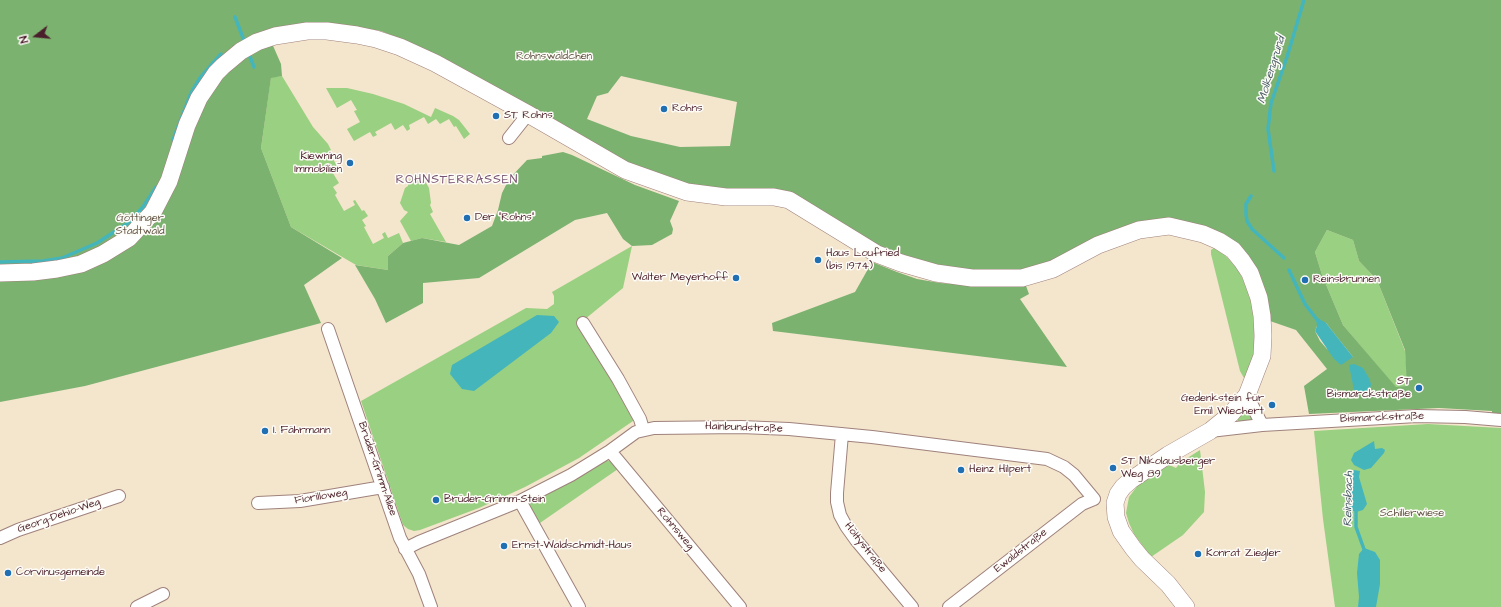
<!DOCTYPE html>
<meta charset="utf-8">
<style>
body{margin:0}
#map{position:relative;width:1501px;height:607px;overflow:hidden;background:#f4e5cd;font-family:"Architects Daughter",sans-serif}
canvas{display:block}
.north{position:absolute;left:16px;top:16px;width:40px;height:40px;-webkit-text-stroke:3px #fdfcf7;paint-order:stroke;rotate:254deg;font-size:11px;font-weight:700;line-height:16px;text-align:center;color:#4a1f2b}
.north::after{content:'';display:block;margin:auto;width:14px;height:18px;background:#4a1f2b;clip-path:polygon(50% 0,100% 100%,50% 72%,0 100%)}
</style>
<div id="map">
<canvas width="1501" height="607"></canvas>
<div class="north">N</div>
</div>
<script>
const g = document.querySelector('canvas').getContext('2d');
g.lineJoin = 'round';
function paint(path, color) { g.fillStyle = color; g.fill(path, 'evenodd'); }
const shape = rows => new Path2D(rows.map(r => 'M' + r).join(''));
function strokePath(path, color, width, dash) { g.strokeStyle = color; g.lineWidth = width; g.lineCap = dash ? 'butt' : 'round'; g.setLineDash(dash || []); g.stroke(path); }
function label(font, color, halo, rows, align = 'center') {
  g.font = font + ' "Architects Daughter",sans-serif'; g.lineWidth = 3; g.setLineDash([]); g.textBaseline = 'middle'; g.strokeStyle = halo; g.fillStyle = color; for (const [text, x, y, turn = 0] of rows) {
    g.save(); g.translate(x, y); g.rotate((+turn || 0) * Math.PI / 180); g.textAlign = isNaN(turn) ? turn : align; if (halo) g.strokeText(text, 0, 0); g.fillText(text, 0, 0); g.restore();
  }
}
paint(shape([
 [282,76,313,127,328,144,331,150,329,152,337,166,331,170,339,183,333,187,337,193,335,195,344,211,355,205,353,201,355,200,362,211,364,210,368,216,362,220,366,226,364,227,373,244,384,238,382,234,385,232,388,238,399,233,403,243,388,256,388,270,356,265,291,227,261,148,271,77],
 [326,88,347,88,373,94,404,104,431,117,435,108,453,116,459,120,470,134,464,139,456,126,454,127,449,119,440,124,436,119,428,124,424,117,409,125,410,129,407,131,403,125,395,130,391,123,375,132,377,135,373,137,370,132,354,141,347,129,360,122,354,111,357,110,351,100,337,108],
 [417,176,422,176,429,188,431,203,430,205,433,212,430,214,446,242,422,238,411,241,400,221,408,212,404,210,400,203,405,188,408,186,409,180],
 [1327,230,1353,240,1359,261,1377,280,1405,351,1408,386,1396,388,1343,325,1322,275,1315,252],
 [632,246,623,288,579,324,635,417,633,421,579,458,525,487,479,508,420,530,414,531,408,529,403,525,361,401,526,308,547,309,554,304,554,296,552,292],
 [1214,248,1220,250,1238,269,1249,292,1255,323,1254,353,1246,379,1244,378,1240,371,1211,254,1211,250],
 [1245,410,1248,410,1252,419,1251,421,1238,423,1238,416],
 [1428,424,1501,428,1501,607,1335,607,1323,519,1314,431],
 [1200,450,1205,492,1204,512,1183,535,1151,557,1134,534,1129,523,1126,513,1129,497,1138,485,1167,464,1176,468,1181,462],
 [605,460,613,462,618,469,537,525,529,508,531,501]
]), '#9ad081');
paint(shape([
 [0,0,1501,0,1501,416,1492,415,1492,411,1439,408,1309,414,1304,386,1327,369,1296,330,1270,321,1254,271,1171,221,1053,265,1019,273,938,268,891,253,827,216,691,189,629,163,412,44,381,31,345,25,322,24,267,32,281,64,282,76,271,78,261,148,291,227,342,258,304,285,321,323,85,386,0,402],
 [621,76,737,102,730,146,680,147,631,136,587,119,597,96,608,93],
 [1327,230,1353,240,1359,261,1377,280,1405,350,1407,386,1396,387,1343,325,1322,275,1315,252],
 [1326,323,1333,332,1353,357,1327,349,1320,341,1315,331,1317,326],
 [563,152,572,155,635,185,679,201,670,221,673,229,672,234,652,245,632,246,623,239,607,213,575,220,479,278,423,283,423,303,386,323,375,299,355,265,388,270,388,256,403,243,422,238,459,245,492,226,498,210,502,193,509,179,527,160,542,158,542,156],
 [872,262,897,272,917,279,940,283,1000,287,1026,286,1029,294,1020,299,1067,367,773,331,772,323,855,292]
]), '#7bb26f');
paint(shape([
 [537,315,554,316,559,322,551,333,474,391,462,389,450,374,452,365],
 [1316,317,1326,323,1353,357,1341,365,1334,359,1315,331,1317,326],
 [1354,364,1363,368,1369,378,1371,384,1369,395,1366,396,1363,392,1354,390,1349,365],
 [1374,441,1375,449,1382,448,1385,450,1384,453,1371,468,1364,470,1354,465,1351,460,1354,453],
 [1354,470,1360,471,1359,477,1367,504,1363,510,1356,512,1348,509,1346,505,1348,477],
 [1364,548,1375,552,1380,560,1380,584,1376,607,1358,607,1359,597,1357,573,1359,554]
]), '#45b5bc');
strokePath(shape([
 [235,17,245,43],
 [249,54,254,67],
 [173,140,191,93,200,78,221,54],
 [1274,171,1268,129,1271,103,1287,57,1304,0],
 [1251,196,1246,204,1246,214,1247,221,1252,229,1284,258],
 [0,262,43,261,62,258,97,243,128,223,143,207,156,187],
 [1289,270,1305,304,1318,321],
 [1356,508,1356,527,1365,552]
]), '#45b5bc', 3.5);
const street = shape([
 [509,138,528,114],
 [583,323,618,379,640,419,643,429],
 [328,329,400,538,419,574,431,607],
 [1247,395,1262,425],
 [1210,431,1262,425,1417,416,1465,417,1501,420],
 [842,434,837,493,837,502,840,515,846,526,856,540,912,607],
 [610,451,740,607],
 [520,501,579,607],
 [258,503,300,501,383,487],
 [0,538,18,530,119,496],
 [405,549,419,542,520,501,571,475,610,451,636,432,654,428,741,427,789,429,872,437,1047,459,1064,467,1074,475,1094,499],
 [137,607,163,594],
 [949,607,1082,504,1094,499]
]);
const secondary = shape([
 [0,273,33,272,57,269,81,264,103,254,129,238,153,212,169,181,187,125,199,98,216,73,223,66,241,51,257,42,275,36,307,31,327,31,357,35,376,39,400,47,435,63,528,114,625,170,687,192,726,197,774,197,789,200,877,254,901,263,936,273,972,278,1022,278,1053,269,1098,245,1139,230,1169,226,1203,234,1219,241,1233,250,1242,261,1250,273,1259,298,1262,316,1263,336,1262,356,1247,395,1231,414,1210,431,1168,455,1131,480,1123,487,1118,494,1115,503,1116,517,1121,531,1133,548,1142,559,1168,584,1186,607]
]);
strokePath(street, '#9f827c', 14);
strokePath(secondary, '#9f827c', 18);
strokePath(street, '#fff', 12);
strokePath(secondary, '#fff', 17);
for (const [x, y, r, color] of [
 [664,109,4,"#1f6fb2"],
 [496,116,4,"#1f6fb2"],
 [350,163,4,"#1f6fb2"],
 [467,218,4,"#1f6fb2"],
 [818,260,4,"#1f6fb2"],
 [736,278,4,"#1f6fb2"],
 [1305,280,4,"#1f6fb2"],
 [1419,388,4,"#1f6fb2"],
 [1272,405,4,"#1f6fb2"],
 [265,431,4,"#1f6fb2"],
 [1113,468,4,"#1f6fb2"],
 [961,470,4,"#1f6fb2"],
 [436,500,4,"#1f6fb2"],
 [504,546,4,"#1f6fb2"],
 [1198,554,4,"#1f6fb2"],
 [8,573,4,"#1f6fb2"]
]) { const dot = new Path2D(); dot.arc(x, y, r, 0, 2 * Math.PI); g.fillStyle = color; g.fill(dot); strokePath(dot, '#fdfcf7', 1.5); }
label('11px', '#625445', '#fdfcf7', [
 ["Rohnswäldchen",554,57],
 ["Göttinger",140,219],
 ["Stadtwald",140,232],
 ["Schillerwiese",1412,514]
]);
label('11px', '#4a1f2b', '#fdfcf7', [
 ["Rohns",672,109],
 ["ST Rohns",504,116],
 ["Kiewning",342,157,"right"],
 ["Immobilien",342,170,"right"],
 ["Der \"Rohns\"",475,218],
 ["Haus Loufried",826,254],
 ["(bis 1974)",826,267],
 ["Walter Meyerhoff",728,278,"right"],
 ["Reinsbrunnen",1313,280],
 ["ST",1411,382,"right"],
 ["Bismarckstraße",1411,395,"right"],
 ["Gedenkstein für",1264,399,"right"],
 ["Emil Wiechert",1264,412,"right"],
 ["I. Fährmann",273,431],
 ["ST Nikolausberger",1121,462],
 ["Weg 89",1121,475],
 ["Heinz Hilpert",969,470],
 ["Brüder-Grimm-Stein",444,500],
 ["Ernst-Waldschmidt-Haus",512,546],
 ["Konrat Ziegler",1206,554],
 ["Corvinusgemeinde",16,573]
], 'left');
label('11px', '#4a1f2b', '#fdfcf7', [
 ["Bismarckstraße",1382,418,-2],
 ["Hainbundstraße",744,428,2],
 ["Brüder-Grimm-Allee",377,469,71],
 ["Fiorilloweg",321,497,-9],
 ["Georg-Dehio-Weg",59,516,-19],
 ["Rohnsweg",675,529,50],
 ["Höltystraße",865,548,52],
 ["Ewaldstraße",1021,551,-38]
]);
label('italic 12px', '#485b65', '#fdfcf7', [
 ["Molkengrund",1272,70,-73],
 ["Reinsbach",1349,499,-89]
]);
g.letterSpacing = '1px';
label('12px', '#785272', '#fdfcf7', [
 ["ROHNSTERRASSEN",457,180]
]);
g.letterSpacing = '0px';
</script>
